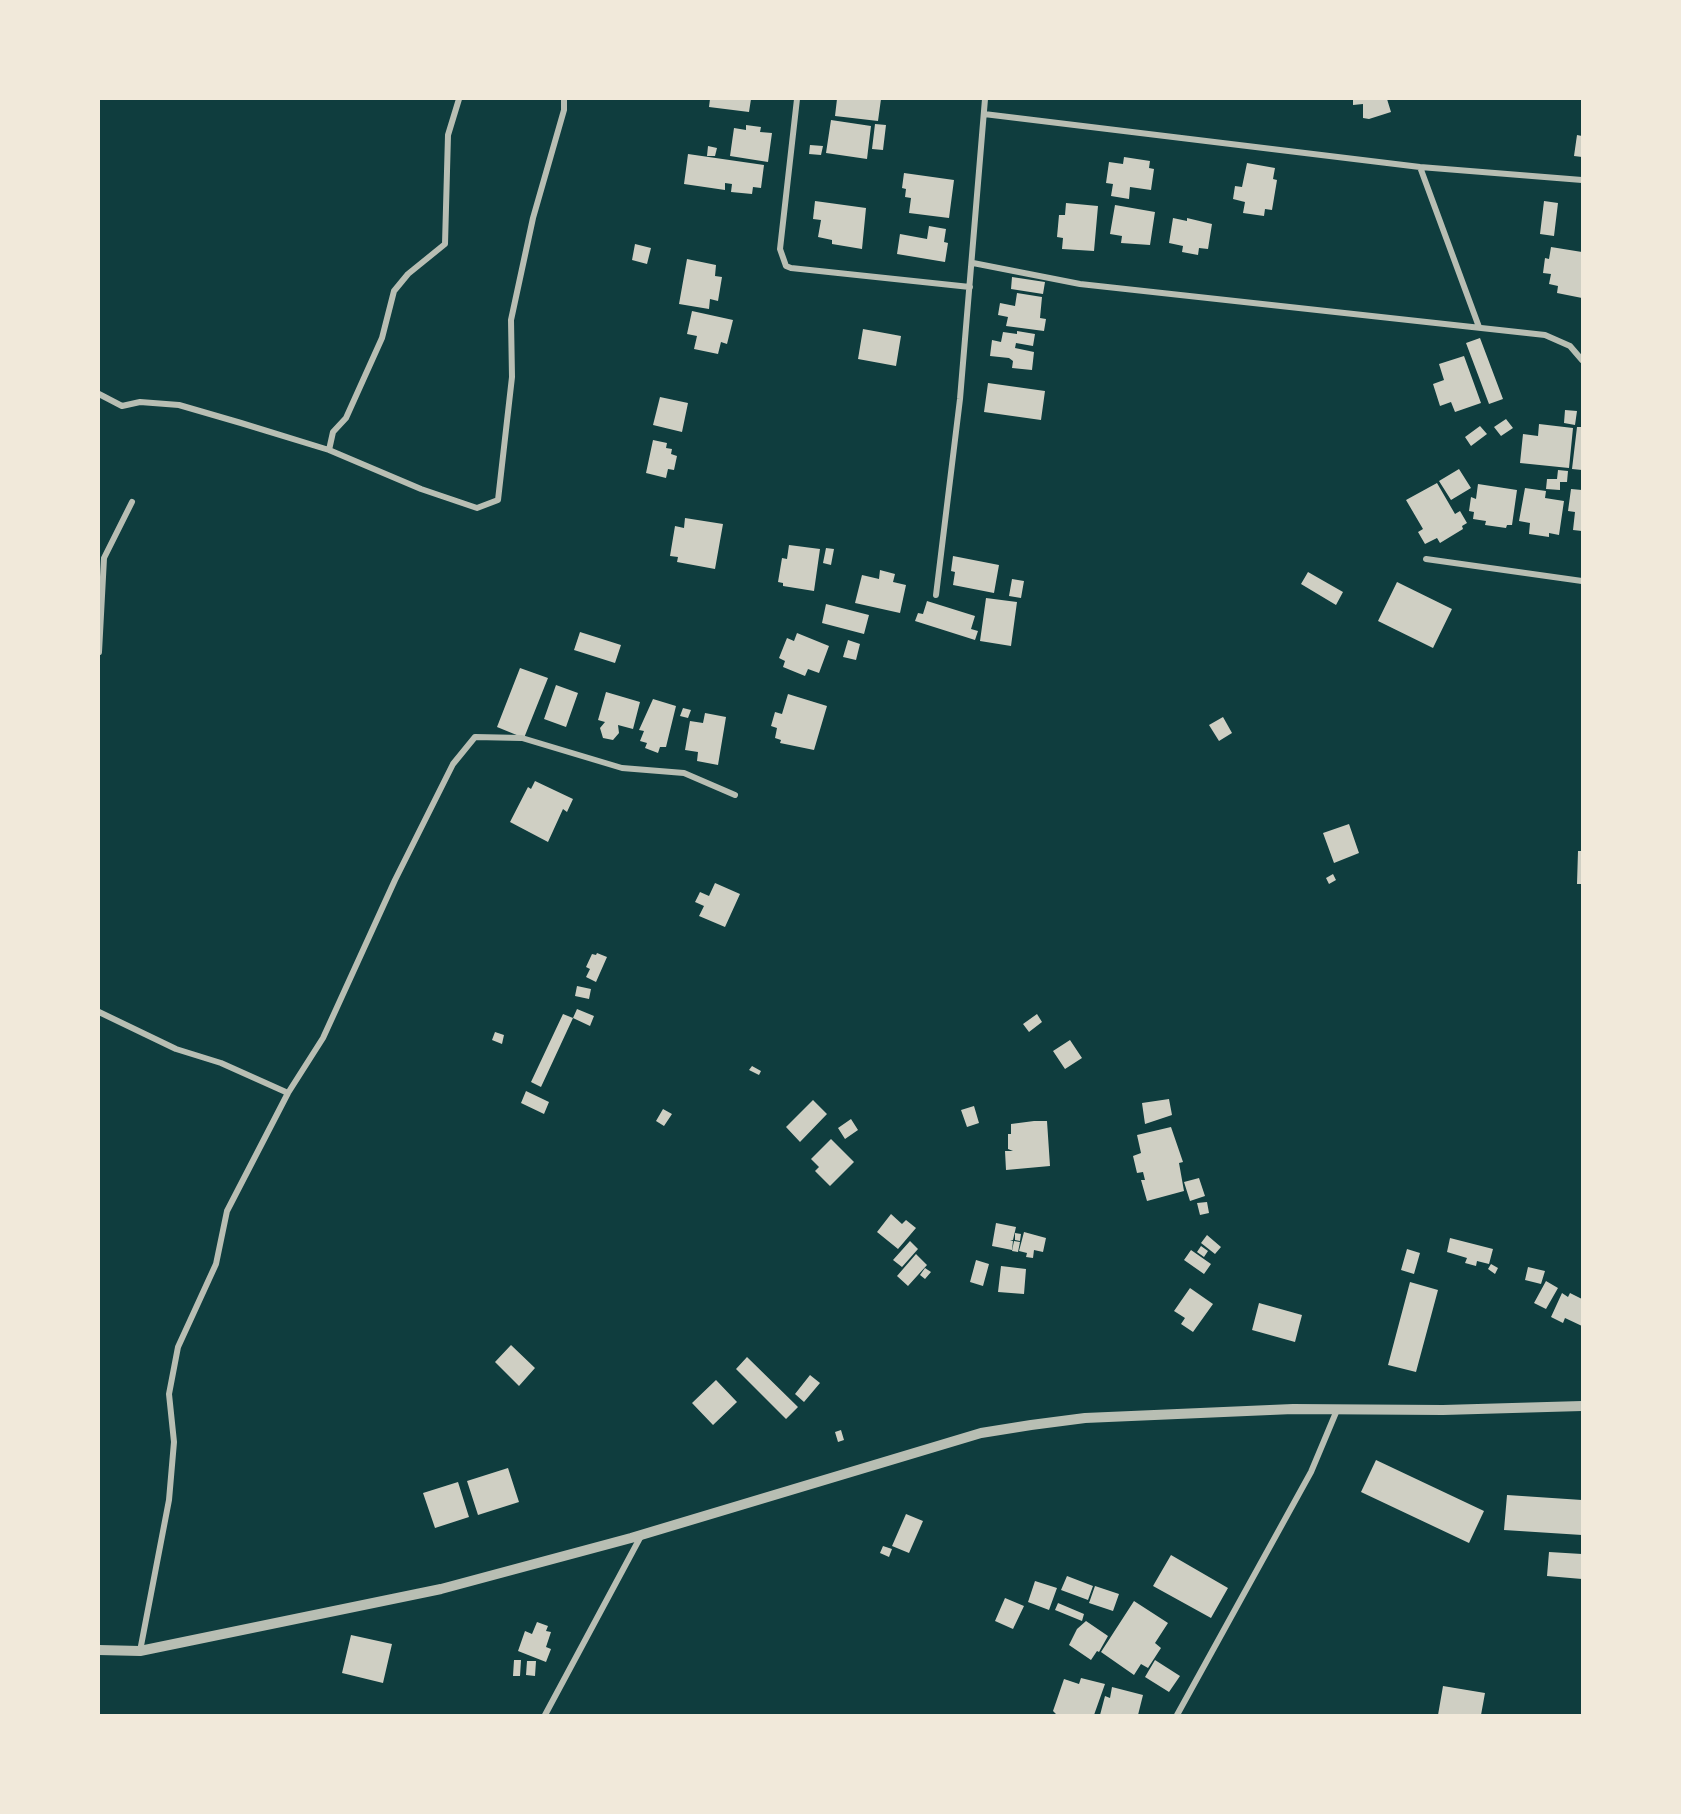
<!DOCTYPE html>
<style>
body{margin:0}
#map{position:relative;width:1681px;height:1814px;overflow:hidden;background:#0f3d3e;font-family:"Titillium Web",sans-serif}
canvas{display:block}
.frame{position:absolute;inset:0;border:100px solid #f1e9da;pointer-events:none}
</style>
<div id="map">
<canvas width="1681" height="1814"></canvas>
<div class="frame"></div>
</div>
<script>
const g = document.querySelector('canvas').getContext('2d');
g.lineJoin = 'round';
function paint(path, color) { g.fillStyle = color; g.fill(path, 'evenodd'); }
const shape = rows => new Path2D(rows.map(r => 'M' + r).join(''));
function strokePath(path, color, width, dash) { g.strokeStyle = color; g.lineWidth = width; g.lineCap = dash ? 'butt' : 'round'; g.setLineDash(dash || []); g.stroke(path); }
paint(shape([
 [710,99,751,99,749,112,709,107],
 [837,99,881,99,878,121,835,116],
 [1353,99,1387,99,1391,112,1369,119,1363,118,1363,104,1353,105],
 [831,120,871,126,867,159,826,153],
 [875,124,886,125,883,150,872,149],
 [746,125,761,127,760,132,772,133,768,162,730,156,734,128,746,130],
 [1577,135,1582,136,1582,157,1574,156],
 [810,145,823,146,821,155,809,154],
 [708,146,717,148,715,156,707,156],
 [688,154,764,165,761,188,753,187,752,194,731,192,732,184,725,183,725,190,684,184],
 [1124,157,1150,161,1149,168,1154,169,1151,190,1130,187,1129,199,1111,196,1113,184,1106,183,1109,162,1123,164],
 [1247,163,1275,168,1273,179,1277,180,1272,210,1265,209,1264,216,1243,213,1245,202,1233,199,1235,186,1242,187],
 [904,173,954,180,949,218,909,213,911,198,905,197,906,189,902,188],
 [815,201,866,208,862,249,832,244,832,240,818,237,821,220,813,219],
 [1544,201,1558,203,1554,236,1540,234],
 [1066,203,1098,206,1094,251,1062,249,1063,238,1057,237,1059,215,1065,215],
 [1115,205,1155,212,1150,245,1121,243,1122,236,1110,234],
 [1173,218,1187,221,1187,218,1212,224,1208,249,1199,248,1198,255,1182,252,1183,246,1169,243],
 [929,226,946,229,944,242,948,243,945,262,897,254,900,234,927,239],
 [635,244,651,248,647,264,632,260],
 [1551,247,1582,252,1582,298,1557,293,1558,286,1549,284,1551,274,1543,273,1545,258,1549,259],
 [687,259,716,265,715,276,722,277,718,301,710,299,709,309,679,304],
 [1012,277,1045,282,1043,294,1011,289],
 [1017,293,1042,297,1040,318,1046,319,1044,331,1006,326,1008,317,998,315,1000,303,1015,306],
 [692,311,733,320,727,344,721,342,718,354,694,349,697,336,687,334],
 [863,329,901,336,896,366,858,359],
 [1017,331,1035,334,1033,346,1016,343,1015,348,1034,352,1032,370,1012,368,1013,361,1009,358,990,356,992,340,1001,342,1003,332,1017,334],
 [1480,338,1503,399,1489,404,1466,343],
 [1464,356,1481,403,1455,412,1451,402,1440,406,1433,384,1444,380,1439,364],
 [988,383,1045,391,1041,420,984,412],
 [660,397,688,403,682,432,653,425],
 [1565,410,1577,411,1575,425,1564,423],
 [1506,419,1513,428,1501,436,1494,427],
 [1539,424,1573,428,1569,468,1520,463,1523,434,1538,436],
 [1480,426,1487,434,1471,446,1465,437],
 [1577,427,1582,427,1582,470,1572,469],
 [653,440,667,443,666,448,672,449,671,454,677,456,674,470,668,469,666,478,646,473],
 [1459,469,1471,488,1451,500,1439,481],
 [1558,470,1568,471,1567,482,1560,482,1560,490,1546,489,1547,479,1557,479],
 [1437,483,1455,514,1460,511,1467,523,1462,526,1463,529,1440,543,1437,538,1425,544,1418,532,1423,529,1406,500],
 [1478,484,1517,490,1512,525,1507,525,1506,528,1485,525,1486,521,1473,519,1474,512,1469,511,1471,497,1476,499],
 [1525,488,1546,491,1545,498,1564,501,1559,535,1549,533,1549,537,1529,534,1530,523,1519,521],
 [1571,489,1582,490,1582,531,1573,530,1575,512,1568,511],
 [685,518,723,524,715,569,677,562,678,557,670,556,675,526,684,528],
 [789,545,820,549,814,591,783,586,783,583,778,582,782,558,787,559],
 [826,548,834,549,831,565,823,563],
 [953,556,999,565,994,593,953,585,955,572,951,571],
 [880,570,895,574,893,582,906,585,900,613,855,603,862,575,879,579],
 [1308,572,1343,592,1336,605,1301,584],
 [1012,579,1024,581,1021,598,1009,596],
 [1397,582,1452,609,1433,648,1378,621],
 [986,598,1017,602,1011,646,980,641],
 [927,601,975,616,971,629,978,631,975,640,915,621,918,613,923,614],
 [826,604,869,615,864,634,822,623],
 [580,632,621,645,615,663,574,650],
 [797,633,829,646,819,673,808,669,805,676,783,667,785,661,779,658,787,638,794,641],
 [848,640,860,644,856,660,843,657],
 [520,668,548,678,524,738,497,727],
 [556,685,578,693,566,727,544,719],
 [606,692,640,702,633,729,618,725,619,733,613,740,603,738,600,728,605,722,598,720],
 [788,694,827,706,814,750,780,743,781,740,775,738,777,728,771,726,775,712,782,714],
 [653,699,676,706,666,747,660,747,658,753,645,748,647,743,640,741,644,731,639,730],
 [683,708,691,710,688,718,680,716],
 [705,713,726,717,718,765,697,761,698,752,685,750,690,721,703,723],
 [1223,717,1232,733,1219,741,1209,725],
 [535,781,573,799,567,812,563,809,548,842,510,822,528,787,531,789],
 [1349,824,1359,853,1334,863,1323,833],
 [1578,851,1582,851,1582,884,1577,884],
 [1333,874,1336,880,1329,884,1326,878],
 [715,883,740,894,725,927,699,916,704,906,695,902,700,892,709,896],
 [597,953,607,957,596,982,586,977,590,969,586,967,592,954,596,955],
 [577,986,591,989,589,999,575,996],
 [577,1009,594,1016,590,1026,573,1018],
 [563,1014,573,1018,541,1087,531,1082],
 [1037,1014,1042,1022,1029,1032,1023,1024],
 [495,1032,504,1035,502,1044,492,1040],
 [1070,1040,1082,1058,1065,1069,1053,1051],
 [752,1066,761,1071,759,1075,749,1070],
 [526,1091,549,1102,544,1114,521,1103],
 [1169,1099,1172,1115,1145,1124,1142,1103],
 [813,1100,827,1114,800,1142,786,1127],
 [974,1106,979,1123,967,1127,961,1110],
 [663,1109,672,1114,664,1126,656,1121],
 [851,1119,858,1130,845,1139,838,1128],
 [1034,1121,1047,1121,1050,1166,1006,1170,1005,1151,1013,1151,1008,1149,1008,1134,1011,1134,1011,1124],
 [1171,1127,1183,1162,1179,1163,1184,1191,1147,1201,1141,1180,1145,1180,1143,1172,1137,1173,1133,1156,1141,1153,1137,1135],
 [831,1139,854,1162,830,1186,815,1171,819,1167,811,1159],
 [1199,1178,1205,1196,1190,1201,1184,1182],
 [1207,1202,1209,1213,1200,1215,1197,1203],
 [891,1214,902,1224,906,1220,916,1228,898,1249,877,1232],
 [996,1223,1016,1227,1013,1240,1010,1240,1013,1241,1012,1250,992,1246],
 [1024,1232,1046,1238,1043,1252,1034,1250,1033,1258,1026,1257,1027,1253,1019,1251],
 [1015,1233,1021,1234,1020,1241,1015,1240],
 [1207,1235,1221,1247,1215,1254,1201,1243],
 [1450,1238,1493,1249,1489,1264,1477,1261,1476,1266,1465,1263,1467,1258,1447,1252],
 [910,1241,918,1249,902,1267,893,1260],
 [1014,1241,1020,1242,1018,1252,1012,1251],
 [1201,1246,1208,1251,1204,1257,1197,1252],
 [1407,1249,1420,1253,1414,1274,1401,1270],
 [1191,1250,1211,1264,1204,1274,1184,1260],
 [916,1254,927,1265,908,1286,897,1276],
 [976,1260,989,1264,983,1286,970,1282],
 [1491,1264,1498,1268,1495,1274,1488,1269],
 [1001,1266,1026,1269,1024,1294,998,1292],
 [1528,1267,1545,1271,1541,1284,1525,1280],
 [925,1268,931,1272,925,1279,920,1275],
 [1546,1281,1558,1288,1546,1309,1534,1303],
 [1410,1282,1438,1290,1416,1372,1388,1365],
 [1190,1288,1213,1304,1193,1332,1181,1324,1185,1318,1174,1311],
 [1562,1293,1568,1297,1570,1293,1582,1299,1582,1326,1565,1318,1563,1323,1551,1317],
 [1259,1303,1302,1315,1295,1342,1252,1330],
 [511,1345,535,1368,519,1386,495,1362],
 [747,1357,798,1407,786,1419,736,1369],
 [810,1375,820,1383,804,1402,795,1394],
 [716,1380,737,1402,713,1425,692,1403],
 [841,1430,844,1440,838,1442,835,1432],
 [1376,1460,1484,1511,1469,1543,1361,1492],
 [508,1468,519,1502,478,1515,467,1481],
 [458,1482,469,1517,435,1528,423,1493],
 [1507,1495,1582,1500,1582,1535,1504,1530],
 [906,1514,923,1521,909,1553,892,1546],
 [883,1546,892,1549,889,1557,880,1553],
 [1549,1552,1582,1554,1582,1579,1547,1576],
 [1171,1555,1228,1588,1211,1618,1153,1586],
 [1067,1576,1093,1586,1088,1600,1061,1590],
 [1035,1581,1057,1588,1049,1610,1028,1602],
 [1095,1586,1119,1594,1113,1611,1089,1603],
 [1005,1598,1024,1606,1013,1629,995,1621],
 [1134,1601,1168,1623,1155,1643,1161,1648,1148,1668,1141,1664,1134,1675,1101,1652],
 [1058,1603,1084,1614,1082,1621,1055,1610],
 [1086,1621,1108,1636,1099,1652,1097,1651,1091,1660,1069,1645,1077,1629],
 [537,1622,548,1626,546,1631,551,1632,546,1647,551,1649,546,1662,518,1651,525,1631,532,1634],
 [351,1635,392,1644,383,1683,342,1673],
 [514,1660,521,1660,520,1676,513,1676],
 [1155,1660,1180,1676,1169,1692,1145,1677],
 [527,1661,536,1661,535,1676,526,1675],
 [1081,1678,1105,1684,1094,1715,1056,1714,1053,1711,1064,1679,1079,1684],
 [1443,1686,1485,1693,1481,1715,1438,1715],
 [1112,1687,1143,1695,1138,1715,1100,1715,1105,1696,1110,1698]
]), '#cfcfc3');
strokePath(shape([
 [797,99,780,249,786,266,791,268,970,287],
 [984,114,1420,167,1582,180],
 [1420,167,1479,327],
 [973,263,1080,284,1545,335,1570,346,1582,360],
 [99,394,122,406,140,402,179,405,241,423,329,450,421,489,477,508,498,500,512,377,511,320,533,218,564,110,564,99],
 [329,450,333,432,346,418,382,338,394,291,408,274,445,244,448,135,459,99],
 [1426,559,1582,581],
 [936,595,960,399,985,99],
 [99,652,104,558,132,502],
 [99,1012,176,1049,221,1063,288,1093],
 [140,1651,169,1500,174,1442,169,1394,178,1347,216,1264,227,1211,288,1093,323,1038,395,880,453,764,475,737,522,738,622,768,684,773,735,795],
 [545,1715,641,1536],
 [1177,1715,1311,1472,1337,1410]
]), '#b8beb3', 6);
strokePath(shape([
 [99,1650,140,1651,441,1589,631,1538,981,1433,1031,1425,1085,1418,1293,1409,1443,1410,1582,1406]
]), '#b8beb3', 10);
</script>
